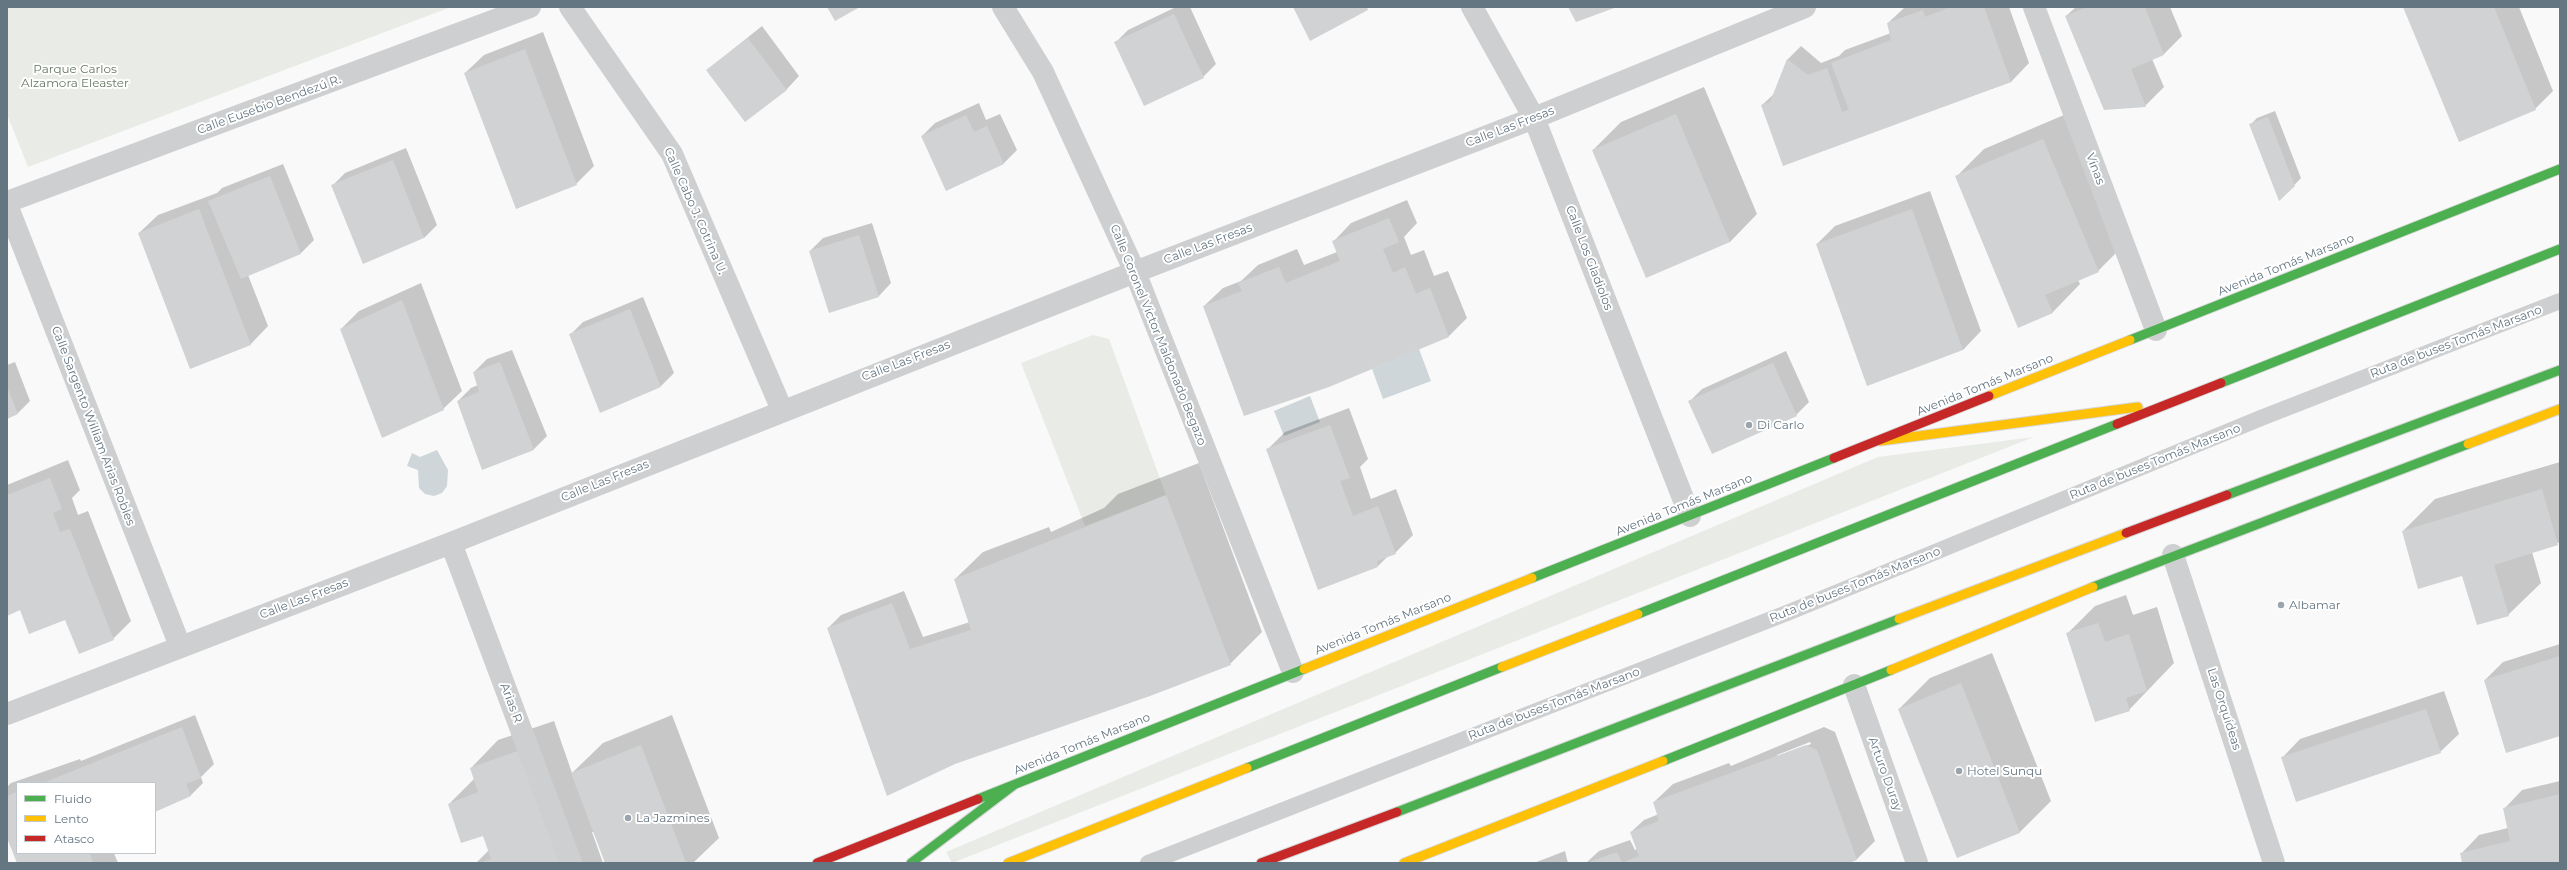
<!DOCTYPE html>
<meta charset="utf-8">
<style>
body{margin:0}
#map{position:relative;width:2567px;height:870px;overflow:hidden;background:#f9f9f9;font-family:Montserrat,sans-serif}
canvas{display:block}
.frame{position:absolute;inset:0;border:8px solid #657683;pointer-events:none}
.legend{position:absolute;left:16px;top:782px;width:140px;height:72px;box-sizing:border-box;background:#fff;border:1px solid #c1c8cd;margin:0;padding:5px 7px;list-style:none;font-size:12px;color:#657683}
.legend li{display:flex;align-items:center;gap:8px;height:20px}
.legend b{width:20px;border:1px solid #c1c8cd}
</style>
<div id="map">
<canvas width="2567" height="870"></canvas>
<div class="frame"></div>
<ul class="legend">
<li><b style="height:5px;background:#4caf50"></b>Fluido</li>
<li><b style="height:5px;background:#ffc107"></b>Lento</li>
<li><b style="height:5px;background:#c62828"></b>Atasco</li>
</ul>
</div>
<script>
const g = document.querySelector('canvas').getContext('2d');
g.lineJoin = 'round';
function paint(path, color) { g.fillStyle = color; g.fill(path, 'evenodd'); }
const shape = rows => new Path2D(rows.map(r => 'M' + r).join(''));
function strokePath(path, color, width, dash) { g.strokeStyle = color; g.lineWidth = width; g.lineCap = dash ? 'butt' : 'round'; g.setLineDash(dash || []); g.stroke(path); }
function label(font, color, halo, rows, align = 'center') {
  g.font = font + ' Montserrat,sans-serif'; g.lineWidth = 4; g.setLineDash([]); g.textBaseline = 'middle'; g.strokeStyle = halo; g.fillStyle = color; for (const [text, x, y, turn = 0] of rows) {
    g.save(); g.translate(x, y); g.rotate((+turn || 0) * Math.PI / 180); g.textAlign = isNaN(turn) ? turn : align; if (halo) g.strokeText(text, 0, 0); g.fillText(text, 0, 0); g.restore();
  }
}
paint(shape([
 [7,7,451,7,28,167,7,114],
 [1093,335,1109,339,1166,495,1085,526,1021,363],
 [2034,437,952,863,946,852,1878,457]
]), '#e8ebe6');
paint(shape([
 [1419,349,1431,381,1383,399,1372,369],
 [1310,396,1320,422,1284,436,1274,411],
 [437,450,448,470,447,486,442,493,434,496,425,494,419,488,418,470,407,466,412,453,420,457]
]), '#ced6d9');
paint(shape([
 [1176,7,1190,7,1216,64,1203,77,1115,43,1128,30],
 [1905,7,2009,7,2029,63,2011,82,1784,164,1762,105,1775,93,1788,59,1801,46,1821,63,1839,56,1845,50,1891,33,1888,23],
 [2076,7,2170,7,2182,36,2164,54,2152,59,2164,87,2145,106,2104,109,2066,16],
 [2404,7,2519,7,2553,91,2535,109],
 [762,26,799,76,787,89,745,120,707,70],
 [543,32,594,166,576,184,465,73,484,55],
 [1704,87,1757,214,1730,242,1593,150,1621,122],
 [979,103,986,120,1000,114,1017,150,1004,163,946,190,922,136,935,123],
 [2275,111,2301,178,2280,200,2250,125,2257,118],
 [2071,112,2126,243,2098,271,2078,280,2080,284,2053,312,2019,327,1956,177,1984,149],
 [406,148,437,225,424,238,333,185,345,173],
 [283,164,314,240,301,253,248,275,268,326,250,345,139,233,158,215,217,193,222,188],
 [1930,191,1981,331,1963,350,1817,244,1835,226],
 [1407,200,1417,223,1404,237,1411,255,1424,250,1434,276,1448,271,1467,318,1449,336,1204,306,1223,288,1241,281,1258,265,1297,249,1304,265,1337,252,1333,242,1351,223],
 [872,223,891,283,879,296,810,251,823,238],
 [421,283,462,391,443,409,341,329,359,311],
 [643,297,674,373,661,386,601,411,570,335,583,322],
 [512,350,547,436,534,449,483,469,458,401,471,388,478,385,474,372,487,359],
 [1786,351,1809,402,1796,415,1690,401,1702,389],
 [15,362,30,401,17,414,7,418,7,365],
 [1349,408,1368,459,1360,467,1371,499,1396,489,1413,535,1395,553,1388,556,1378,566,1319,588,1267,450,1285,432],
 [68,460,80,490,72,498,78,515,88,511,131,621,113,639,66,618,20,608,7,615,7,485],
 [2560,462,2560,542,2532,552,2541,583,2508,615,2463,574,2403,531,2435,499],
 [1199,463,1262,632,1230,664,1087,717,828,628,841,615,904,591,923,637,970,622,955,579,983,552,1049,527,1051,532,1104,508,1118,494],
 [2126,595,2133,615,2157,607,2174,663,2129,710,2067,634,2095,606],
 [2560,644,2560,735,2485,680,2503,662],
 [1992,653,2051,801,2020,832,1958,857,1899,709,1930,678],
 [2444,691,2459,734,2440,752,2282,758,2300,739],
 [195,715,214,764,201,777,203,783,190,796,155,811,155,783,17,783,17,853,114,853,118,863,18,863,7,835,7,787,11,783,80,759,81,761],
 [672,715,719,838,693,863,606,863,594,832,592,832,603,863,476,863,489,850,484,834,449,804,474,779,471,768,498,740,554,721,572,773,603,743],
 [1824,727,1835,732,1875,841,1857,859,1846,863,1586,863,1599,851,1630,840,1635,850,1637,849,1631,832,1644,820,1659,814,1654,802,1673,784,1729,763,1731,766],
 [1810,742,1811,744,1777,757,1777,755],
 [2560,781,2560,863,2463,863,2461,854,2479,835,2508,828,2504,809,2522,790],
 [1565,851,1568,863,1534,863]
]), '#0003');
paint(shape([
 [827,7,860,7,835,21],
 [1293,7,1367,7,1368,10,1310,41],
 [1568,7,1617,7,1576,22],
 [1951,7,1984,7,2011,82,1783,166,1761,105,1770,102,1787,59,1808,75,1827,68,1842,112,1849,110,1831,63,1891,40,1887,23,1923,10,1925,17],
 [2087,7,2145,7,2164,55,2131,69,2146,107,2104,110,2065,16],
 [2403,7,2494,7,2536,110,2459,142],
 [1174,14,1204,78,1144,106,1114,42],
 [748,38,787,90,745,122,706,70],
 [525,49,577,185,516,209,464,73],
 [1676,114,1730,242,1646,278,1592,150],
 [966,115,974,132,987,126,1004,164,946,191,921,136],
 [2268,117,2295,186,2279,201,2249,124],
 [2043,139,2099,272,2045,295,2053,313,2018,328,1955,176],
 [393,160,424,238,363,264,331,185],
 [270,176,301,254,241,279,208,201],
 [199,209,251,345,190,369,138,233],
 [1912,209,1963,350,1867,386,1816,244],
 [1389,218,1399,242,1383,249,1393,273,1405,267,1416,294,1430,288,1449,337,1329,387,1244,416,1203,306,1242,291,1238,283,1279,267,1286,283,1340,261,1332,241],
 [859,235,879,297,829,313,809,251],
 [402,300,444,410,382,438,340,329],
 [630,309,661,387,600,413,569,334],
 [500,362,534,450,482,470,457,401,479,392,473,372],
 [1773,363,1797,416,1712,454,1688,401],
 [7,387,18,414,7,419],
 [1330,425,1350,478,1340,481,1353,516,1378,506,1396,554,1377,561,1378,567,1318,590,1266,449],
 [50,478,62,509,53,513,60,532,70,529,114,640,79,654,65,620,29,634,20,610,7,616,7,495],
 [2542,489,2558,545,2494,565,2509,616,2477,625,2462,576,2418,589,2402,531],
 [1166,495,1231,665,1150,696,955,764,887,796,827,628,892,603,910,649,971,630,954,579],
 [2098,623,2105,642,2129,634,2147,691,2126,698,2130,711,2095,722,2066,633],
 [2560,656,2560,736,2506,753,2484,680],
 [1961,683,2020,833,1957,858,1898,709],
 [2426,709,2441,753,2296,802,2281,757],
 [182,727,201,778,186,784,191,796,155,812,155,783,43,783],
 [641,745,686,863,605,863,571,773],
 [1806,745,1817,750,1857,860,1849,863,1586,863,1617,852,1622,863,1639,856,1630,832,1659,821,1653,802],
 [526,748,566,863,480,863,491,859,483,836,461,843,448,804,478,792,470,768],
 [17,792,17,853,90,853,93,863,17,863,7,838,7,796],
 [2560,794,2560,863,2462,863,2460,853,2510,841,2503,808]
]), '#d0d2d3');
const fast = shape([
 [2130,340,2560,169],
 [2221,383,2560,249],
 [2227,495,2560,370],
 [1532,578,1834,458],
 [2093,587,2468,444],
 [1638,614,2117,424],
 [1663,761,1891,670],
 [1247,768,1502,667],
 [978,799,1304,669],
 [1397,812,1899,619],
 [911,863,1014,785]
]);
const slow = shape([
 [1989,396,2130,340],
 [1880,441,2138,407],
 [2468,444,2560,409],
 [1899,619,2126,533],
 [1502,667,1638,614],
 [1304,669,1532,578],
 [1891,670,2093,587],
 [1008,863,1247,768],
 [1404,863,1663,761]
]);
const jam = shape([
 [2117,424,2221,383],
 [1834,458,1989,396],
 [2126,533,2227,495],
 [817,863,978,799],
 [1261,863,1397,812]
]);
strokePath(fast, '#d5d6d7', 11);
strokePath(slow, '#d5d6d7', 11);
strokePath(jam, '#d5d6d7', 11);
strokePath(shape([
 [1148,863,1792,611,2261,418,2560,301]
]), '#cecfd0', 16);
strokePath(shape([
 [570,7,672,154,782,410],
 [1003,7,1043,72,1135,272,1293,672],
 [1472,7,1534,118,1690,516],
 [2034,7,2156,330],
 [7,202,530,7],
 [7,205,180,646],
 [451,543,571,863],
 [2173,555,2274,863],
 [1854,685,1917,863],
 [7,714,451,543,1135,272,1534,118,1805,7]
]), '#cecfd0', 22);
strokePath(fast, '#4caf50', 9);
strokePath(slow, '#ffc107', 9);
strokePath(jam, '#c62828', 9);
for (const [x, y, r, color] of [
 [1749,425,4,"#99a4ac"],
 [2281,605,4,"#99a4ac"],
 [1959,771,4,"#99a4ac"],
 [628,818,4,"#99a4ac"]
]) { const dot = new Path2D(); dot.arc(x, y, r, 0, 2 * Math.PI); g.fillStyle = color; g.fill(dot); strokePath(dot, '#fff', 1.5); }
label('12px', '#687a64', '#fff', [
 ["Parque Carlos",75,69],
 ["Alzamora Eleaster",75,83]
]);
label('12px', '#657683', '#fff', [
 ["Calle Eusebio Bendezú R.",269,105,-20],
 ["Calle Las Fresas",1510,127,-21],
 ["Vinas",2095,169,69],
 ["Calle Cabo J. Cotrina U.",695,211,66],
 ["Calle Las Fresas",1208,244,-21],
 ["Calle Los Gladiolos",1589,258,69],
 ["Avenida Tomás Marsano",2286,265,-22],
 ["Calle Coronel Víctor Maldonado Begazo",1158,335,68],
 ["Ruta de buses Tomás Marsano",2456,342,-21],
 ["Calle Las Fresas",906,361,-21],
 ["Avenida Tomás Marsano",1985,385,-22],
 ["Calle Sargento William Arias Robles",93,426,69],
 ["Ruta de buses Tomás Marsano",2155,462,-22],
 ["Calle Las Fresas",605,481,-22],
 ["Avenida Tomás Marsano",1684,505,-22],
 ["Ruta de buses Tomás Marsano",1855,585,-22],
 ["Calle Las Fresas",304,599,-21],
 ["Avenida Tomás Marsano",1383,624,-22],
 ["Arias R",511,703,69],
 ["Ruta de buses Tomás Marsano",1554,704,-21],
 ["Las Orquídeas",2224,709,72],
 ["Avenida Tomás Marsano",1082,744,-22],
 ["Arturo Duray",1885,774,70]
]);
label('12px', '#657683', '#fff', [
 ["Di Carlo",1757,425],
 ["Albamar",2289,605],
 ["Hotel Sunqu",1967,771],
 ["La Jazmines",636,818]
], 'left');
</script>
